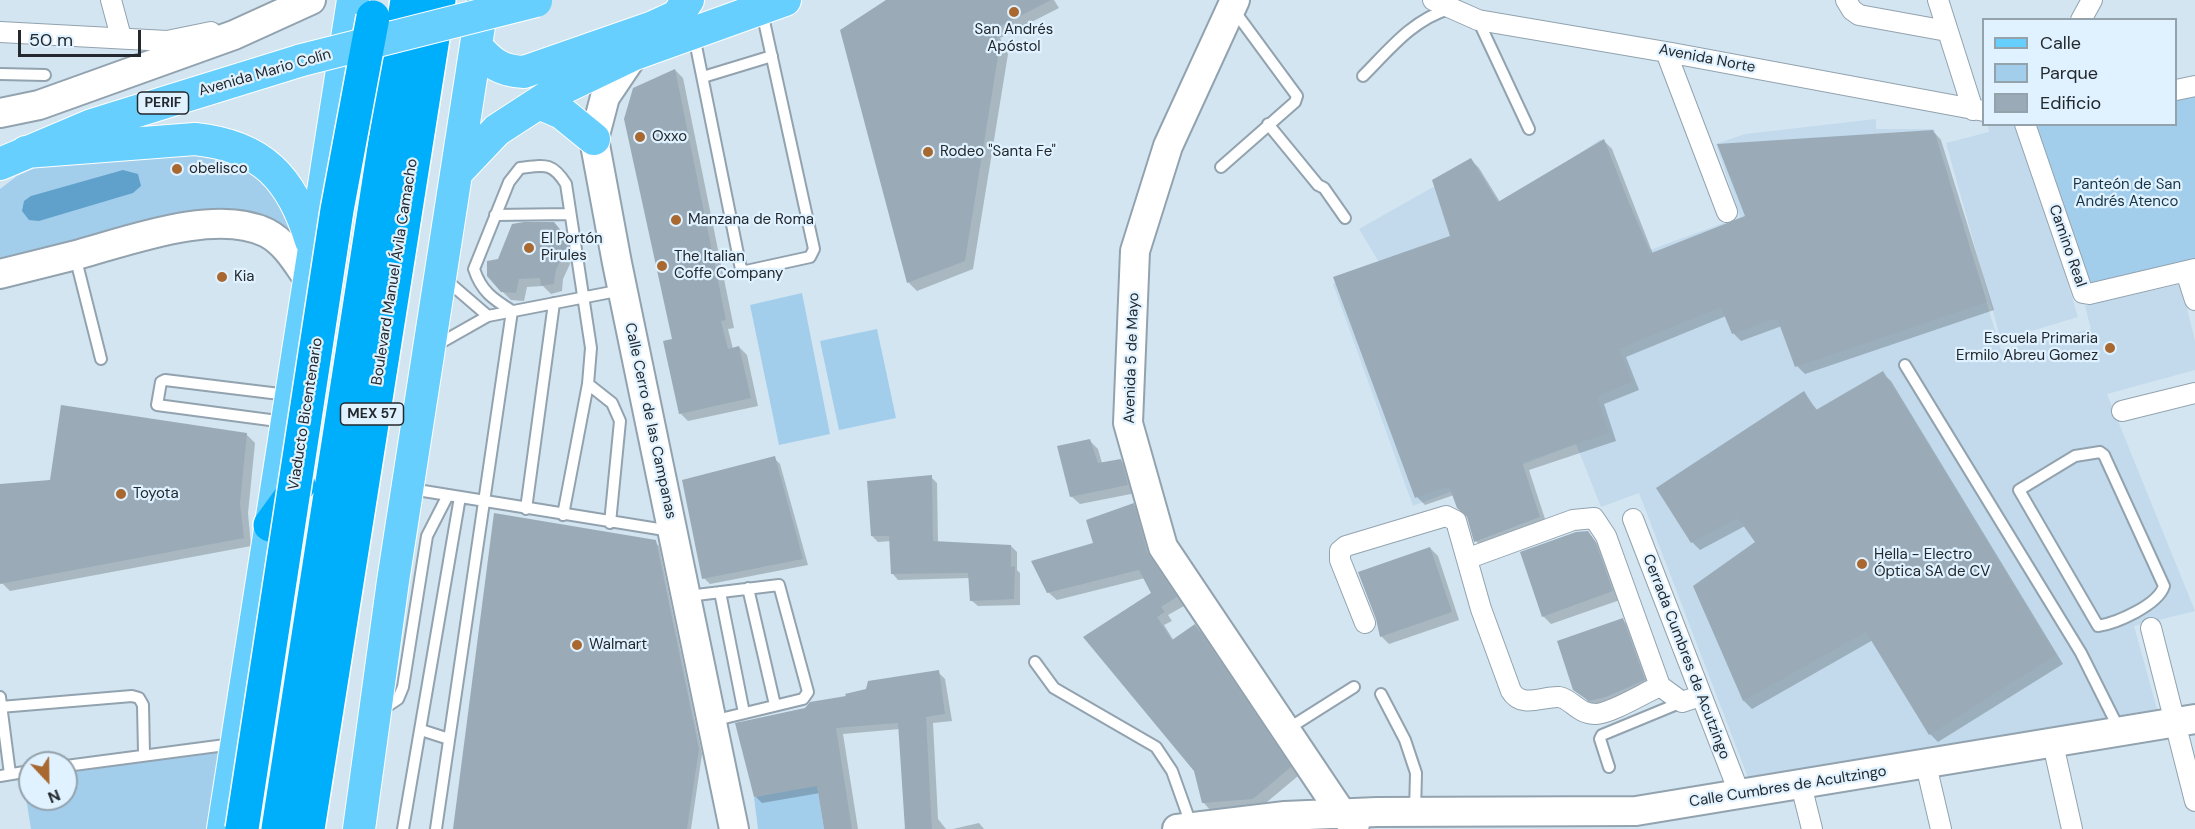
<!DOCTYPE html>
<html>
<head>
<meta charset="utf-8">
<style>
  body { margin:0 }
  #map { position:relative; width:2195px; height:829px; overflow:hidden; background:#d3e5f1; font-family:"DM Sans",sans-serif }
  canvas { display:block }
  .legend { position:absolute; left:1982px; top:18px; width:195px; height:108px; box-sizing:border-box; background:#e0f2ff; border:2px solid #94a2ab; margin:0; padding:8px 10px; list-style:none; font-size:18px; color:#23292e }
  .legend li { display:flex; align-items:center; gap:12px; height:30px }
  .legend b { width:30px; border:2px solid #94a2ab }
  .north { position:absolute; left:18px; top:751px; width:60px; height:60px; box-sizing:border-box; background:#e0f2ff; border:2px solid #94a2ab; border-radius:50%; rotate:158deg; font-size:16px; font-weight:700; line-height:24px; text-align:center; color:#23292e }
  .north::after { content:''; display:block; margin:auto; width:21px; height:27px; background:#a86830; clip-path:polygon(50% 0,100% 100%,50% 72%,0 100%) }
  .scale { position:absolute; left:18px; top:30px; width:123px; height:27px; box-sizing:border-box; border:3px solid #23292e; border-top:0; padding-left:8px; font-size:18px; line-height:21px; white-space:nowrap; color:#23292e; -webkit-text-stroke:4px #e0f2ff; paint-order:stroke }
</style>
</head>
<body>
<div id="map">
<canvas width="2195" height="829"></canvas>
<ul class="legend">
<li><b style="height:8px;background:#66cffd"></b>Calle</li>
<li><b style="height:16px;background:#a2ceec"></b>Parque</li>
<li><b style="height:16px;background:#9aabb7"></b>Edificio</li>
</ul>
<div class="north">N</div>
<div class="scale">50 m</div>
</div>
<script>
const c = document.querySelector('canvas').getContext('2d');
c.lineJoin = 'round';
function paint(path, color) { c.fillStyle = color; c.fill(path, 'evenodd'); }
function trace(path, color, width, dash) { c.strokeStyle = color; c.lineWidth = width; c.lineCap = dash ? 'butt' : 'round'; c.setLineDash(dash || []); c.stroke(path); }
function drawText(font, color, halo, rows, align = 'center') {
  c.font = font + ' "DM Sans",sans-serif'; c.lineWidth = 4.5; c.setLineDash([]); c.textBaseline = 'middle'; c.strokeStyle = halo; c.fillStyle = color; for (const [text, x, y, turn = 0] of rows) {
    c.save(); c.translate(x, y); c.rotate((+turn || 0) * Math.PI / 180); c.textAlign = isNaN(turn) ? turn : align; if (halo) c.strokeText(text, 0, 0); c.fillText(text, 0, 0); c.restore();
  }
}
paint(new Path2D(`
  M1876 119V129H1934L2001 350 2091 329 2085 306 2181 284 2195 341V370L2107 394 2195 611 2134 626 2157 709 1749 780 1639 493 1601 507 1576 444 1413 506 1333 284 1382 267 1359 229 1472 165 1497 208 1601 139 1650 250 1740 217 1716 144 1745 134Z
  M1988 125H2020L2078 317 2001 340 1946 143 1989 132Z`), '#c2daec');
paint(new Path2D(`
  M2195 96V264L2087 289 2034 127 2047 124H2176V100Z
  M196 146 246 160 306 235 291 233 274 223 0 264V189L17 176 57 158Z
  M802 293 830 434 779 445 750 305Z
  M877 329 896 418 839 430 820 341Z
  M230 750 214 829H31L23 779 30 778V799H66V773Z
  M817 785 824 829H758L754 797Z`), '#a2ceec');
paint(new Path2D(`
  M123 170 138 174 141 186 133 193 39 221 29 220 22 211 24 201 31 196Z`), '#60a1cb');
paint(new Path2D(`
  M889 0H1054L1059 8 1000 38 1008 54 973 269 917 291 909 283 842 30Z
  M675 70 683 78 734 328 728 329 733 349 739 347 747 355 758 406 688 421 680 413 673 340Z
  M1933 131 1941 140 1994 310 1805 374 1797 366 1782 326 1741 341 1733 333 1726 316 1626 357 1639 390 1604 404 1616 441 1529 470 1547 525 1484 549 1476 541 1469 518 1454 495 1425 505 1417 497 1452 237 1471 160 1479 168 1500 202 1604 141 1612 149 1653 254 1747 217Z
  M562 232 574 247 575 253 563 279 562 291 551 294 543 286 527 287 524 301 511 300 502 291 499 260Z
  M1882 373 1891 381 2063 664 1938 742 1930 734 1873 640 1752 709 1744 701 1695 586 1757 543 1745 526 1700 550 1692 542 1803 393 1818 411Z
  M247 435 255 443 248 513 251 546 10 591 2 583 0 485 51 482Z
  M1089 440 1098 449 1102 463 1120 460 1129 468 1136 493 1080 504 1071 496Z
  M774 458 780 464 808 565 710 584 704 578Z
  M931 477 937 483 938 542 1011 546 1017 552V570L1020 573V605L978 606 971 600 970 578 898 580 892 573 891 541 878 542 872 536Z
  M1133 505 1141 513 1155 562 1184 606 1168 615 1172 621 1164 625 1174 641 1195 626 1203 634 1298 776 1261 807 1211 811 1203 802 1196 770 1086 638 1153 593 1145 578 1057 600 1048 592Z
  M1588 532 1603 551 1620 600 1551 624 1543 616Z
  M655 542 659 546 702 754 691 829H455Z
  M1430 548 1438 556 1459 620 1389 644 1381 636 1378 618Z
  M1622 619 1630 628 1652 688 1595 707 1574 689Z
  M938 672 945 679 952 721 933 723 938 819 946 829H903L907 828 900 729 843 734 858 829H826L820 793 762 803 755 796 805 710Z
  M979 823 984 829H953Z`), '#0003');
paint(new Path2D(`
  M886 0H1051L993 30 1000 44 965 261 907 283 840 30Z
  M675 69 726 320 721 321 728 349 739 346 751 398 679 414 663 341 672 339 624 119 633 88Z
  M1933 130 1987 302 1795 367 1777 318 1732 334 1721 307 1619 349 1632 382 1597 396 1609 433 1522 462 1540 517 1474 542 1467 517 1457 508 1449 486 1415 498 1333 277 1450 236 1432 180 1471 158 1498 202 1604 139 1649 254 1745 216 1717 144Z
  M524 222H554L567 238 568 244 556 270 554 284 541 286 540 278 519 279 516 293 501 292 487 276V261L498 259 512 224Z
  M1883 371 2056 655 1929 735 1866 632 1743 701 1693 586 1755 542 1738 518 1691 543 1656 488 1804 391 1816 410Z
  M61 405 247 433 240 504 244 538 0 584V484L50 480Z
  M1090 439 1098 463 1121 459 1128 485 1070 497 1057 446Z
  M775 456 803 559 702 579 682 480Z
  M932 475 933 541 1011 545V567L1015 566 1014 599 970 601 968 573 891 574 889 536H871L867 481Z
  M1134 503 1147 552 1177 597 1161 607 1165 612 1157 617 1172 640 1195 624 1291 767 1253 799 1202 803 1194 771 1083 637 1151 593 1139 570 1047 593 1031 561 1093 543 1086 520Z
  M494 513 656 540 699 749 687 829H453Z
  M1588 531 1595 541 1613 591 1542 617 1520 552 1576 532Z
  M1430 547 1452 612 1380 637 1376 619 1358 572Z
  M1623 618 1645 680 1606 697 1589 701 1573 690 1557 641Z
  M939 670 945 714 926 717 932 829H905L898 723 836 728 852 829H824L817 786 754 797 735 723 805 708 810 702 846 696 845 694 866 689 868 681Z`), '#9aabb7');
const lane = new Path2D(`
  M1478 20 1529 129
  M694 36 741 269 746 271 810 257 814 249 762 12
  M0 74 45 75
  M1363 76C1389 50 1412 20 1449 9
  M703 77 772 56
  M1268 124 1318 185 1324 188 1345 218
  M1221 167 1295 102 1297 96 1233 9
  M495 215 570 214
  M75 256 101 359
  M445 279 488 316
  M435 346 488 316 622 290
  M1905 365 2081 653 2119 729
  M588 384 612 403 620 421 610 523
  M285 422 157 405 161 382 165 380 288 395
  M2100 452 2104 455 2164 586C2158 605 2117 623 2098 626L2019 490 2075 456Z
  M411 489 671 531
  M526 509 554 303
  M748 588 775 705
  M720 592 744 713
  M688 596 779 585 808 692 803 699 712 721
  M1035 662 1054 688 1156 747 1172 771 1192 827
  M1381 694 1405 740 1416 773 1415 812
  M0 697 10 774
  M0 707 132 696 139 698 143 705 144 753
  M380 711 398 699 403 687 427 536 448 495
  M421 730 449 739
  M1286 730 1354 687
  M66 766 233 744
  M1609 767 1600 739 1602 735 1682 702
  M0 776 30 771
  M403 829 460 497
  M436 829 512 311C493 299 481 291 474 269L509 182 520 168C545 165 552 162 566 184L591 348 588 384 563 515`);
const street = new Path2D(`
  M111 0 121 37
  M1433 0 1478 20 1672 53 1984 111
  M1846 0 1852 10 1859 15 1947 31
  M1938 0 1973 110
  M2081 20 2092 0
  M0 32 167 41 211 32
  M1666 52 1727 212
  M2176 90 2195 86
  M2025 124 2083 293 2089 294 2195 269
  M2186 272 2195 300
  M2122 411 2195 393
  M1633 519 1740 795
  M1469 558 1573 520 1594 518 1606 536 1660 686
  M1365 623 1340 560V551L1346 546 1446 516 1456 521 1481 609 1511 691C1522 709 1543 696 1559 697 1572 699 1577 714 1596 714 1612 713 1644 693 1660 686L1682 702 1700 696
  M2151 628 2195 801
  M2053 744 2072 829
  M1926 765 1941 829
  M1801 785 1812 829`);
const secondary = new Path2D(`
  M1235 0 1168 146 1135 251 1128 423 1163 547 1342 814 1355 824
  M638 48 605 97 594 139 617 263 734 829
  M0 113 39 105 234 35 311 0
  M0 274C27 267 53 261 80 254 131 240 217 208 267 233 286 243 297 263 309 280
  M1177 829 1285 816 1377 812 1636 811 2195 719`);
const primary = new Path2D(`
  M476 46C491 63 500 71 524 72L653 27 677 16 688 0
  M539 103 562 113 594 139
  M26 152 195 139C262 146 292 178 311 241
  M0 164 92 125 302 60
  M458 171 497 130 557 91 632 55 785 0
  M223 829 353 0
  M359 829 393 581 483 0`);
const highway = new Path2D(`
  M270 525 299 485
  M278 829 407 0
  M308 829 439 0`);
trace(lane, '#92a3af', 14);
trace(street, '#92a3af', 22);
trace(secondary, '#92a3af', 32);
trace(primary, '#fff', 34);
trace(highway, '#fff', 36);
trace(lane, '#fff', 10);
trace(street, '#fff', 20);
trace(secondary, '#fff', 28);
trace(primary, '#66cffd', 32);
trace(highway, '#00affc', 33);
const primaryBridge = new Path2D(`
  M302 60 536 1`);
const highwayBridge = new Path2D(`
  M242 829 337 210 373 17`);
trace(primaryBridge, '#fff', 34, []);
trace(highwayBridge, '#fff', 36, []);
trace(primaryBridge, '#66cffd', 32);
trace(highwayBridge, '#00affc', 33);
for (const [x, y, r, color] of [
  [1014,12,6,"#a86830"],
  [640,137,6,"#a86830"],
  [928,152,6,"#a86830"],
  [177,169,6,"#a86830"],
  [676,220,6,"#a86830"],
  [529,248,6,"#a86830"],
  [662,266,6,"#a86830"],
  [222,277,6,"#a86830"],
  [2110,348,6,"#a86830"],
  [121,494,6,"#a86830"],
  [1862,564,6,"#a86830"],
  [577,645,6,"#a86830"]
]) { const dot = new Path2D(); dot.arc(x, y, r, 0, 2 * Math.PI); c.fillStyle = color; c.fill(dot); trace(dot, '#e0f2ff', 2); }
for (const [x, y, w] of [
  [163,103,51],
  [372,414,63]
]) { const box = new Path2D(); box.roundRect(x - w / 2, y - 11, w, 22, 4.5); c.fillStyle = '#e0f2ff'; c.fill(box); trace(box, '#23292e', 1.5); }
drawText('bold 14px', '#23292e', null, [
  ["PERIF",163,103],
  ["MEX 57",372,414]
]);
drawText('15px', '#23292e', '#e0f2ff', [
  ["San Andrés",1014,30,"center"],
  ["Apóstol",1014,47,"center"],
  ["Oxxo",652,137],
  ["Rodeo \"Santa Fe\"",940,152],
  ["obelisco",189,169],
  ["Manzana de Roma",688,220],
  ["El Portón",541,239],
  ["Pirules",541,256],
  ["The Italian",674,257],
  ["Coffe Company",674,274],
  ["Kia",234,277],
  ["Escuela Primaria",2098,339,"right"],
  ["Ermilo Abreu Gomez",2098,356,"right"],
  ["Toyota",133,494],
  ["Hella - Electro",1874,555],
  ["Óptica SA de CV",1874,572],
  ["Walmart",589,645]
], 'left');
drawText('15px', '#23292e', '#e0f2ff', [
  ["Avenida Norte",1707,59,11],
  ["Avenida Mario Colín",265,73,-16],
  ["Camino Real",2067,246,71],
  ["Boulevard Manuel Ávila Camacho",395,272,-81],
  ["Avenida 5 de Mayo",1132,358,-88],
  ["Viaducto Bicentenario",306,414,-81],
  ["Calle Cerro de las Campanas",650,421,78],
  ["Cerrada Cumbres de Acutzingo",1686,657,69],
  ["Calle Cumbres de Acultzingo",1788,787,-9]
]);
drawText('15px', '#163446', '#e0f2ff', [
  ["Panteón de San",2127,185],
  ["Andrés Atenco",2127,202]
]);
</script>
</body>
</html>
